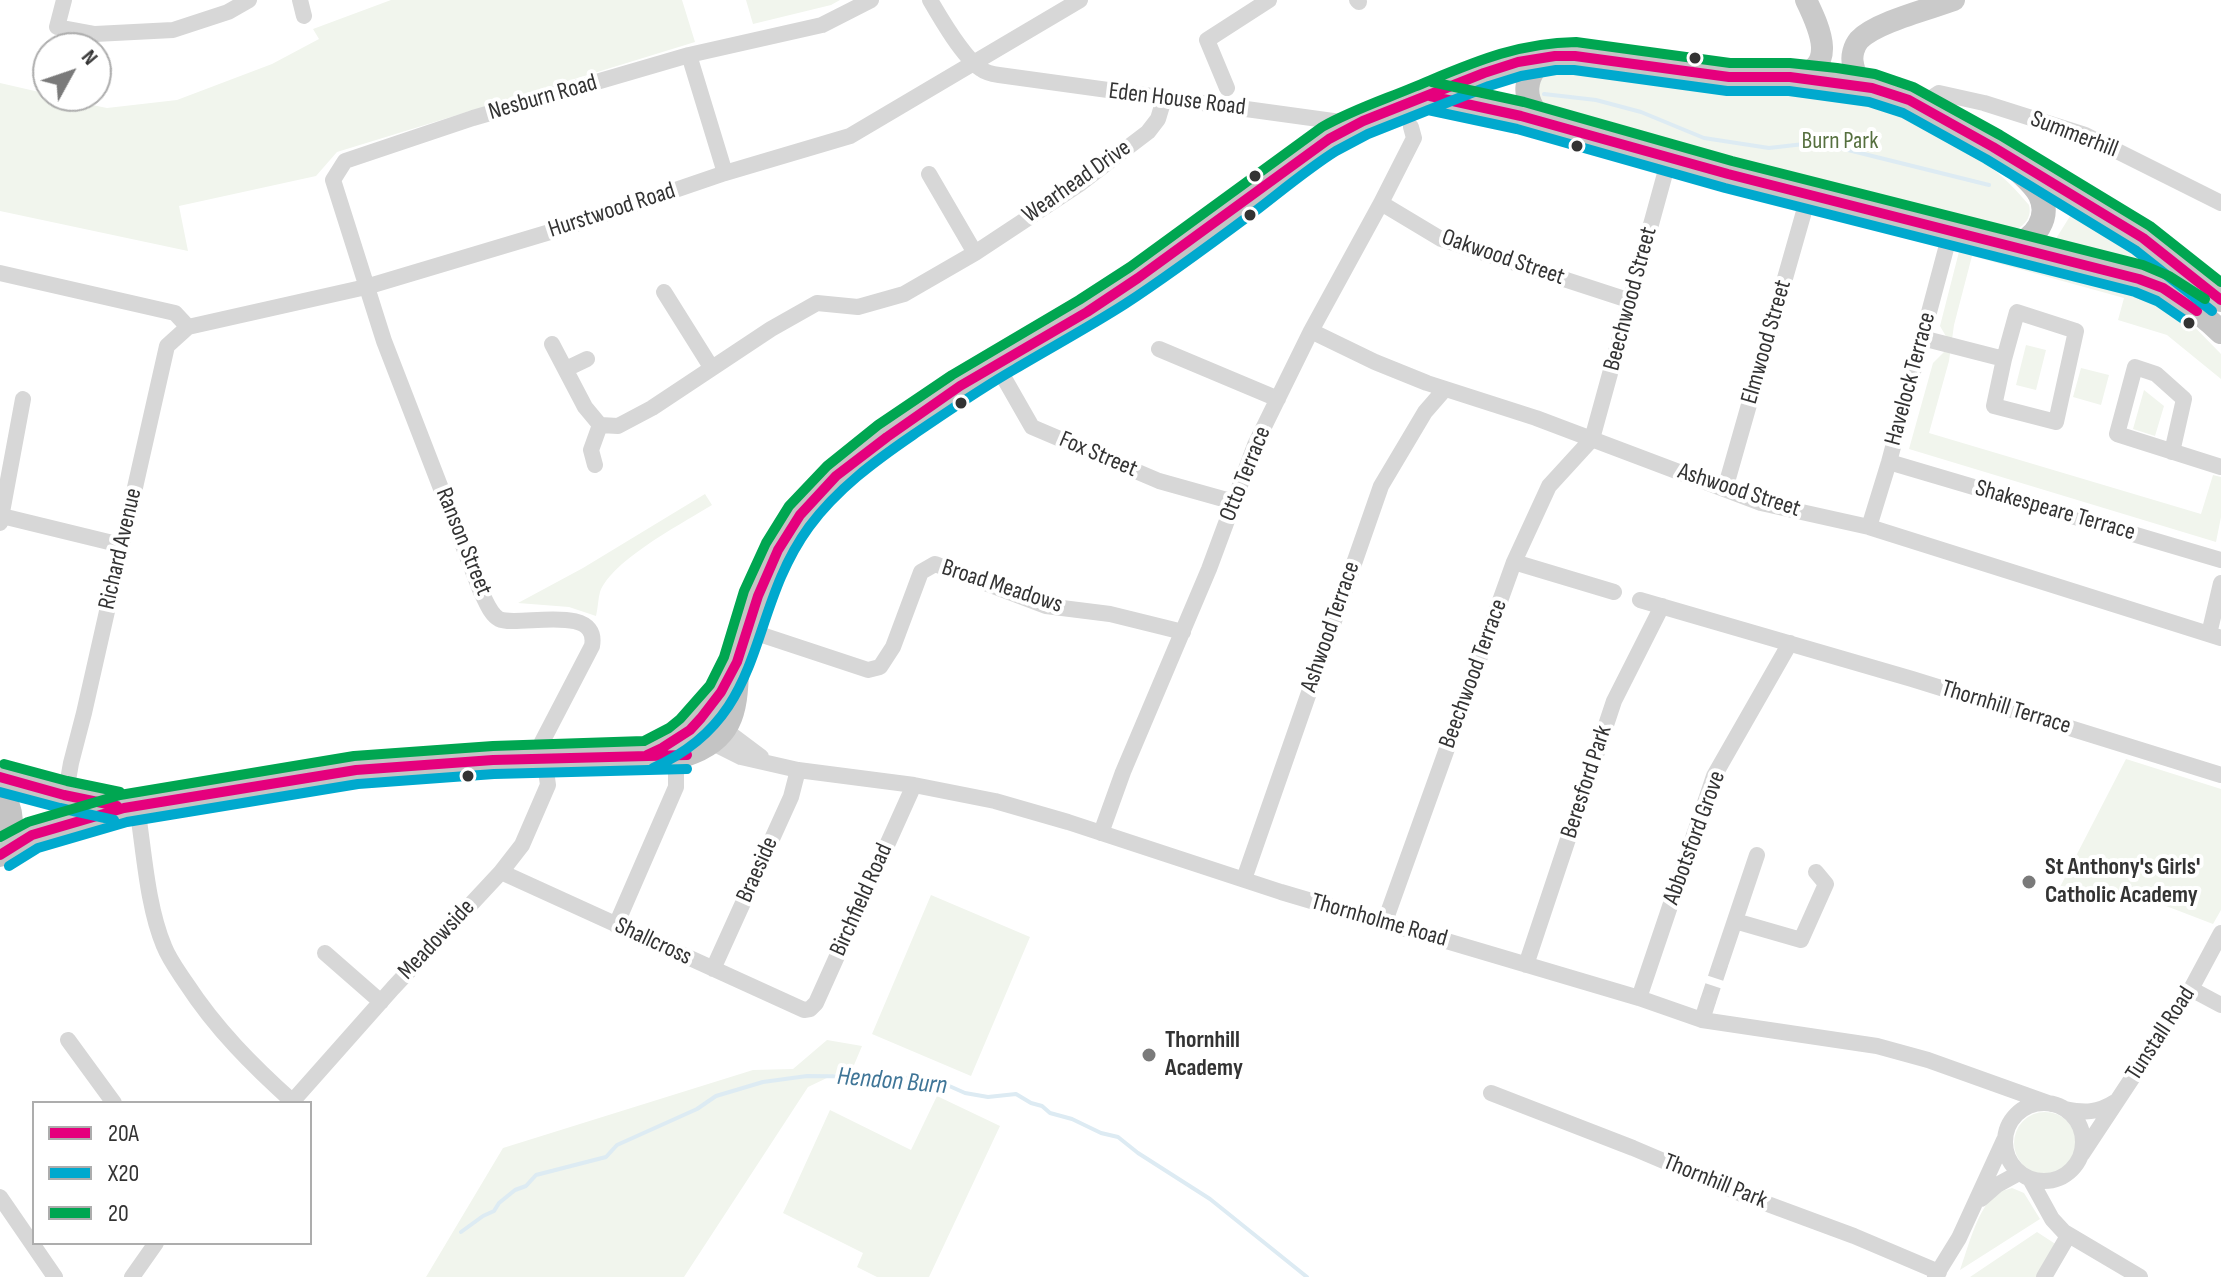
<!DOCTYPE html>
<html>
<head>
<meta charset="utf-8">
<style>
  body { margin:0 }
  #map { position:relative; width:2221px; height:1277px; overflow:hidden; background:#fff; font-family:"Sofia Sans Condensed",sans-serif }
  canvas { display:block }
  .legend { position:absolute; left:32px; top:1101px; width:280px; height:144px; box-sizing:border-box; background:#fff; border:2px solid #adadad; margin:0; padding:10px 14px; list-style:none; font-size:24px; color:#333 }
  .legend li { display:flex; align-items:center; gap:16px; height:40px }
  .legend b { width:40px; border:2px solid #adadad }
  .north { position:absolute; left:32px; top:32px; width:80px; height:80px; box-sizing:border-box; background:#fff; border:2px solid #adadad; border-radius:50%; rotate:50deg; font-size:22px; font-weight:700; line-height:32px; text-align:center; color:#333 }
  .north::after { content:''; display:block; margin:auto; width:28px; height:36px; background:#7a7a7a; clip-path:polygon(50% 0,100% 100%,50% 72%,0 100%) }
</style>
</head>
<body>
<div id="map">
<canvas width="2221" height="1277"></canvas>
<ul class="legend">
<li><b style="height:10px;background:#e5007d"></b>20A</li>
<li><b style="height:10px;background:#00a9ce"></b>X20</li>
<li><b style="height:10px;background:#00a651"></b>20</li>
</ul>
<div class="north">N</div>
</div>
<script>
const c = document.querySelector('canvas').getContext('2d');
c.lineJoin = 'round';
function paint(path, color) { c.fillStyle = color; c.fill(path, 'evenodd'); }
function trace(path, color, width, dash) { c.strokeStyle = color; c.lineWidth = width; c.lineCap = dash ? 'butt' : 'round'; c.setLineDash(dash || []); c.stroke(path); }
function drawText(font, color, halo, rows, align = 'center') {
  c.font = font + ' "Sofia Sans Condensed",sans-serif'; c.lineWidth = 8; c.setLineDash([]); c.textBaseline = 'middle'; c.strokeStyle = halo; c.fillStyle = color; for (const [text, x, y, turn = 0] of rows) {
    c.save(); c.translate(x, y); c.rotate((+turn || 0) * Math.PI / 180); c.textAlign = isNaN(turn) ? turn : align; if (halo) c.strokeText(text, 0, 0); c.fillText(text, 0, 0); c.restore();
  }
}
paint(new Path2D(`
  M391 0H682L695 42 337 152 316 176 179 206 188 251 0 211V83L48 94V96L107 108 177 100 272 64 319 39 313 29Z
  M746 0H840L831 5 753 24Z
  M1552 68C1603 67 1648 81 1697 89 1711 91 1726 94 1739 94 1762 94 1784 89 1807 90 1882 95 1982 145 2029 205 2033 220 2020 230 2007 233L1922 209 1671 147 1549 109 1540 102 1539 78Z
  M2077 205 2185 279 2180 288 2052 245Z
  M1962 240 2137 289 2176 308 2221 354V379L2167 335 2118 320 2124 298 1972 256 1954 325 1949 361 1929 433 2201 514 2213 475 2221 477V517L2216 542 1909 449 1933 363 1951 345 1940 326Z
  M2026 345 2046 350 2036 390 2016 385Z
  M2081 368 2109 375 2101 405 2073 397Z
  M2144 390 2164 406 2155 436 2133 429Z
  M705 494 712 505C683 523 612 560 600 592 598 599 598 608 596 616L569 607 518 603 583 568Z
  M2126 759 2221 789V910L2213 924 2127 891 2101 897 2060 887Z
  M931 895 1030 937 971 1076 872 1034Z
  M827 1040 862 1046 854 1065 808 1087 684 1277H426L503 1148 753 1070 793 1069Z
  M937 1096 1000 1126 929 1277H877L857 1267 863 1253 783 1213 830 1110 911 1150Z
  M2014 1143a31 31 0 1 1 62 0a31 31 0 1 1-62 0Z
  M2012 1188 2024 1193 2040 1219 1960 1270C1968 1248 1977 1210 1995 1195 1999 1191 2006 1190 2012 1188Z
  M2037 1232 2057 1245 2038 1277H1970Z`), '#f1f5ed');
trace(new Path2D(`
  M1544 94 1596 100 1641 112 1704 138 1769 148 1804 144 1836 147 1989 185
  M461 1232 483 1216 494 1211 499 1203 515 1190 526 1186 536 1175 606 1157 617 1145 697 1109 716 1096 763 1082 807 1076 896 1077 906 1078 914 1086 947 1085 965 1093 988 1097 1016 1094 1031 1103 1042 1106 1050 1113 1072 1119 1101 1133 1118 1137 1138 1153 1210 1199 1307 1277`), '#ddebf3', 4);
trace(new Path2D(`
  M1708 1001 1721 962`), '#d6d6d6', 16, [16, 8]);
trace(new Path2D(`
  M64 0 57 27 95 34 173 30 228 12 249 0
  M300 0 304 16
  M930 0C941 19 963 57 981 69 986 73 992 74 999 75L1355 124
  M1357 0 1359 2
  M689 55 725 173
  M1227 88 1207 40 1269 0
  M1927 109 1933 97 1939 93 1984 103 2085 135 2221 203
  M929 174 975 253
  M1381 203 1441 239 1631 301
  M0 273 175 313 188 327
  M664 292 711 367
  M1311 331 1375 362 1427 383 1536 418 1761 503 1869 527 2221 638
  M1922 338 2004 359 1994 406 2056 422 2076 331 2017 312 2004 359
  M552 344 585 407 600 425 618 426 652 408 771 329 817 303 858 307 904 294 975 253 1081 183 1148 132 1158 119 1164 99
  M1159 349 1278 399
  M996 364 1032 427 1159 481 1234 502
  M566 369 587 359
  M2172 452 2184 399 2156 374 2135 367 2117 434 2221 467
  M1889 462 2221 560
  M595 465 591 450 600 425
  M1725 489 1809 194
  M2 516 121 545
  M0 523 23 399
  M1869 527 1889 462 1951 230
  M1514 562 1614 592
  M1640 600 1912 679 2221 775
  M747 630 868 670 880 667 893 647 921 572 935 564 1046 606 1110 614 1183 632
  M2209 634 2221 583
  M717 727 725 730 761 757
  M711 742 741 757 798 770 914 785 995 801 1068 822 1281 892 1639 998 1702 1020 1877 1046 1928 1060 2051 1104
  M137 807C144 850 147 906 164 946 169 959 178 971 186 983 216 1029 252 1065 293 1102
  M60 826 71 763 84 713 167 346 188 327 366 287 570 226 725 173 850 136 1080 0
  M1101 833 1123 772 1209 569 1255 445 1311 331 1381 203 1414 138 1411 127
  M501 872 804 1010 810 1009 816 1003 914 785
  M1244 879 1381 486 1425 412 1445 389
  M1735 921 1801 940 1826 884 1816 872
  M1384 924 1514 562 1549 486 1592 439 1669 159
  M616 925 676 787V756
  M325 953 381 1002
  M1721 962 1757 855
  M1526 965 1614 701 1662 606
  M713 969 791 797 798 770
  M2191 989 2221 1005
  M1639 998 1714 776 1790 643
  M1702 1020 1708 1001
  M68 1040 114 1103
  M1491 1093 1633 1148 1746 1196 1854 1236 1939 1272
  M2005 1142a39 39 0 1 1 78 0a39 39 0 1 1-78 0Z
  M291 1103 393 988 501 872 522 845 548 785 542 742 592 646C600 602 517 628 499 619 490 614 486 601 481 592L384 341 333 180 345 161 473 118 689 55 822 25 871 0
  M2065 1109C2084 1113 2098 1113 2115 1102
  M2082 1154 2191 989 2221 933
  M2030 1179 2052 1219 2064 1232 2140 1277
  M0 1197 55 1277
  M1981 1199 1997 1185 2019 1173
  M132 1277 156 1243
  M1935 1277 1959 1238 2004 1140
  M2044 1277 2068 1236`), '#d7d7d7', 16);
trace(new Path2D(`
  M1790 77C1840 71 1820 29 1806 0
  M1872 88C1862 83 1854 76 1853 64 1851 56 1854 46 1859 40 1876 22 1930 9 1954 0`), '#cacaca', 22);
trace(new Path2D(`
  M1430 96C1512 109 1590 137 1670 159 1825 201 1983 237 2139 279 2171 291 2196 308 2221 332
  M1548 122C1519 106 1521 69 1551 56
  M2013 246C2035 240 2051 218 2040 195 2035 185 2026 178 2018 170
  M647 755C690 739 719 704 737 662 747 638 751 611 761 587 774 553 793 521 818 494 841 469 869 449 897 429 930 406 964 383 999 362 1032 342 1066 325 1099 304 1152 271 1202 233 1252 196 1281 174 1309 149 1341 132 1369 116 1401 109 1431 95 1481 73 1519 55 1575 56L1729 77H1790L1835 82 1872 88 1909 100 1993 147 2143 238 2221 300
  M0 777 64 795 118 807
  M0 793C15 811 12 828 6 850
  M0 855 6 850 32 835 60 826 124 808 356 770 493 760 685 755C731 740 736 713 737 669`), '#c4c4c4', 24);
trace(new Path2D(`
  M1430 96 1521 116 1728 174 2139 279 2163 288 2197 311
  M647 755 662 748 690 730 701 718 721 692 737 662 758 596 778 550 800 515 836 476 887 437 960 386 1087 312 1138 278 1329 139 1363 121 1484 73 1518 62 1555 56H1575L1729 77H1790L1872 88 1909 100 1993 147 2143 238 2221 300
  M0 777 64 795 117 806
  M0 855 32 835 124 808 356 770 493 760 687 755`), '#e5007d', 10);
trace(new Path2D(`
  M1428 110 1517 129 1725 188 2135 292 2157 301 2189 323
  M653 768C770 716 745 615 809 527 837 489 875 461 913 435 947 412 980 389 1015 369 1052 347 1089 327 1125 304 1171 274 1215 241 1258 209 1284 189 1309 168 1336 151L1368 134 1489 86 1521 76 1556 70H1574L1727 91H1789L1869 102 1903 113 1986 159 2135 250 2212 311
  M0 792 60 808 114 820
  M9 866 38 848 127 822 358 784 494 774 687 769`), '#00a9ce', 10);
trace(new Path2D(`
  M1432 82 1524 102 1732 161 2143 265 2169 276 2205 299
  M4 764 67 781 120 792
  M0 837 28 822 120 795 354 756 493 746 644 741 669 728 680 719 710 685 724 657 744 591 766 543 789 506 827 466 878 425 952 375 1079 300 1130 267 1322 127C1352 110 1383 100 1414 87 1470 64 1514 43 1576 42L1730 63H1790L1837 68 1875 74 1913 87 2000 135 2150 226 2221 282`), '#00a651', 10);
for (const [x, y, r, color] of [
  [1695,58,7,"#333"],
  [1577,146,7,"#333"],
  [1255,176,7,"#333"],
  [1250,215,7,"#333"],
  [2189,323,7,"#333"],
  [961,403,7,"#333"],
  [468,776,7,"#333"],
  [2029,882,8,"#7a7a7a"],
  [1149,1055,8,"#7a7a7a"]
]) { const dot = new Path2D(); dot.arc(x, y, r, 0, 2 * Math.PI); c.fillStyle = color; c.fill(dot); trace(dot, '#fff', 3); }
drawText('24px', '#333', '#fff', [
  ["Nesburn Road",543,98,-16],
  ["Eden House Road",1177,100,7],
  ["Summerhill",2074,135,21],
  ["Wearhead Drive",1077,182,-35],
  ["Hurstwood Road",612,211,-18],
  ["Oakwood Street",1503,258,19],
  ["Beechwood Street",1631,299,-75],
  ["Elmwood Street",1767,342,-74],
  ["Havelock Terrace",1911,379,-75],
  ["Fox Street",1098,455,23],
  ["Otto Terrace",1246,474,-68],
  ["Ashwood Street",1739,491,18],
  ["Shakespeare Terrace",2055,511,16],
  ["Ranson Street",463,542,68],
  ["Richard Avenue",121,549,-77],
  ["Broad Meadows",1002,587,18],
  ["Ashwood Terrace",1331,627,-71],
  ["Beechwood Terrace",1474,674,-70],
  ["Thornhill Terrace",2006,708,17],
  ["Beresford Park",1587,782,-72],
  ["Abbotsford Grove",1695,838,-70],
  ["Braeside",758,870,-66],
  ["Birchfield Road",862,900,-66],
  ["Thornholme Road",1379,921,16],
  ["Meadowside",437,940,-47],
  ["Shallcross",653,942,25],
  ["Tunstall Road",2161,1034,-57],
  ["Thornhill Park",1715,1182,22]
]);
drawText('24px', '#56703f', '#fff', [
  ["Burn Park",1840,142]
]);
drawText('bold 24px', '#333', '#fff', [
  ["St Anthony's Girls'",2045,868],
  ["Catholic Academy",2045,896],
  ["Thornhill",1165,1041],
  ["Academy",1165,1069]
], 'left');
drawText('italic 26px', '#3f7597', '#fff', [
  ["Hendon Burn",892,1082,5]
]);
</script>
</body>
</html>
